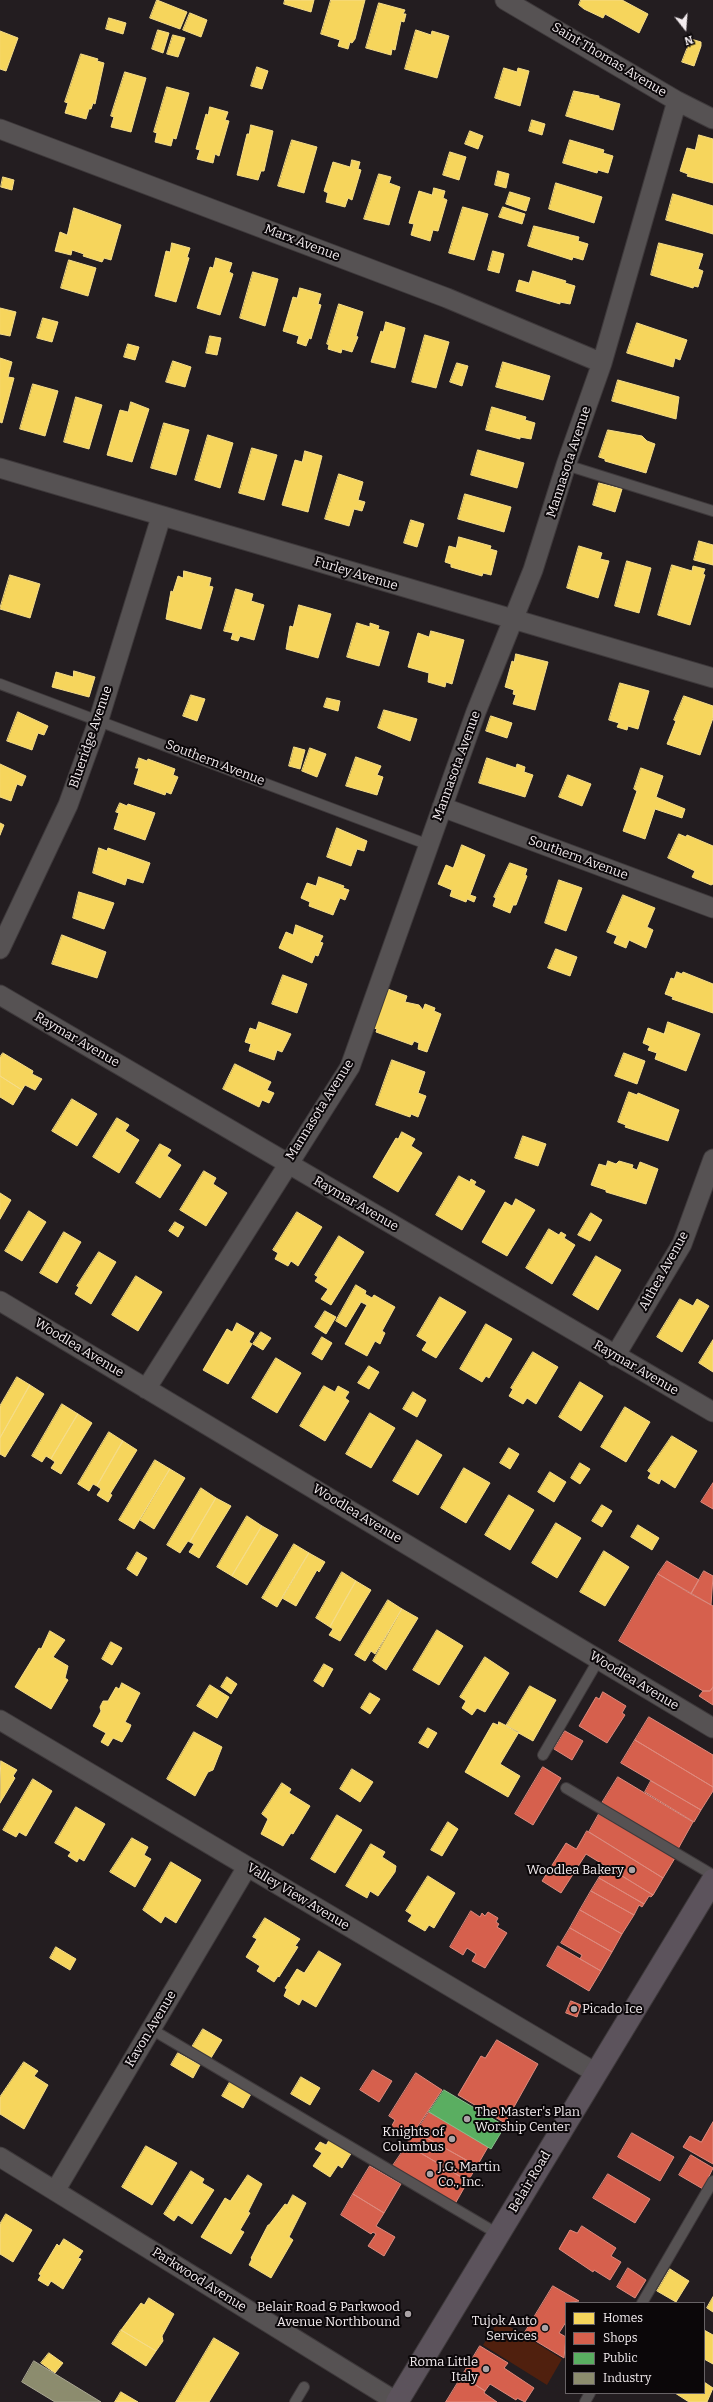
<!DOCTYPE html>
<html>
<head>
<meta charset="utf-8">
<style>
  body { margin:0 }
  #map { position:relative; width:713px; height:2402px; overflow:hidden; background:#231d20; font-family:Bitter,serif }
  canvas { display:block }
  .legend { position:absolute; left:565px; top:2302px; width:140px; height:92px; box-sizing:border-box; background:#0b0709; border:1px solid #676265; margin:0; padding:5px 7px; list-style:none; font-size:12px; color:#f2ebee }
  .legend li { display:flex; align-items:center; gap:8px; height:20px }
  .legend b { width:20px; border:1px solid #676265 }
  .north { position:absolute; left:665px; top:8px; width:40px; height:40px; -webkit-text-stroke:3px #0b0709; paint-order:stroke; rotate:163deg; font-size:11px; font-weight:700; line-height:16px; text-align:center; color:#f2ebee }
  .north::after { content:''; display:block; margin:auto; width:14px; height:18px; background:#f2ebee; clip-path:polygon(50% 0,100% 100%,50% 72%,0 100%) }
</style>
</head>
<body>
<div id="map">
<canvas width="713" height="2402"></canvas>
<ul class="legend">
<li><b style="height:11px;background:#f6d55c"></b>Homes</li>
<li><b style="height:11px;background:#d6604d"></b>Shops</li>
<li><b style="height:11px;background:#5aae61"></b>Public</li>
<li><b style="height:11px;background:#8c8c6e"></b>Industry</li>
</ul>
<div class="north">N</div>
</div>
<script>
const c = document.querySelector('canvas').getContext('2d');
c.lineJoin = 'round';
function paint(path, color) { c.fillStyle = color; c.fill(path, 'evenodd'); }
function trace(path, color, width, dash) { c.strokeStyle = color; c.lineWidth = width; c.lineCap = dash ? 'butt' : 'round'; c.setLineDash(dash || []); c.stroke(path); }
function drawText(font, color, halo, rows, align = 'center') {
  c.font = font + ' Bitter,serif'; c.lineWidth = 4; c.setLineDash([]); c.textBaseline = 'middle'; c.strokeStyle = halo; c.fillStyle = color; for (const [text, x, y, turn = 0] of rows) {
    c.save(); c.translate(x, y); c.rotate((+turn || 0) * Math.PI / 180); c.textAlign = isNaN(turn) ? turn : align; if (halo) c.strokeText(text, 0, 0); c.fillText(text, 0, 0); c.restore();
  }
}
paint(new Path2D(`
  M499 2320 562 2359 547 2385 483 2345Z`), '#50200e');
const homes = new Path2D(`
  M157 0 187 12 180 29 150 18Z
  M285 0H314L311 12 284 4Z
  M331 0H365L355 39 352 43 350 42 348 49 338 46 340 40 321 34Z
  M581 0H622L648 14 639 33 605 14 603 18 584 9 579 5Z
  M379 3 405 10 403 14H406L404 22 401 21 395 50 392 49 391 55 366 48Z
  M190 13 207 20 201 37 183 30Z
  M109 18 126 23 123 34 106 29Z
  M158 30 169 33 163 53 152 49Z
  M416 30 431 35 432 31 449 36 437 78 405 69Z
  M0 31 18 38 6 71 0 69Z
  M173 35 185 38 178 57 167 54Z
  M691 39 701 42V46L694 66 682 62Z
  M81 54 98 59 97 61 104 63 95 104 93 103 91 109H89L86 119 65 113 68 103 65 102Z
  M257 67 268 71 262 89 251 86Z
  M504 68 517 72 518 68 529 71 520 106 495 98Z
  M125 72 146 78 131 132 111 127 114 117 111 116Z
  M167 87 189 93 176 139 173 138 171 146 155 142 157 133 154 132Z
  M574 91 599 96V98L620 104 613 130 566 116Z
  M210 107 228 112 225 120 229 121 219 156 215 154 213 163 197 159 200 150 196 149 206 114 208 115Z
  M532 120 545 124 542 135 529 131Z
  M251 125 273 131 264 171H261L258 180 237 175 247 134H249Z
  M470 131 483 136 478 149 465 144Z
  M699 135 713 139V183L687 176 688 174 680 171 687 148 695 150Z
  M292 140 317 147 304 193 278 186Z
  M570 140 604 150 603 153 613 156 608 173 598 170 597 173 563 163Z
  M450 152 466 157 459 180 443 175Z
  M352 160 360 162 358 169 361 170 352 200 348 198 345 207 326 202 328 193 324 191 333 162 350 167Z
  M498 171 509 174 506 188 495 185Z
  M379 174 391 177 389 183 400 187 389 225 364 219Z
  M3 177 14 180 12 190 1 187Z
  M556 183 602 197 594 223 549 209Z
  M434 188 445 191 443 198 447 200 438 231 433 230 430 241 411 235 414 224 409 223 419 191 432 195Z
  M510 192 530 198 526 211 506 204Z
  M673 194 713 206V234L666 220Z
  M463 207 488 214 474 260 449 253Z
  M503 207 525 214 522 224 499 217Z
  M74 208 121 225 111 260 104 258 102 262 83 256 84 254 72 250 71 255 55 251 60 232 67 235Z
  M534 226 579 237 578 241 588 244 583 260 573 257 572 260 528 246Z
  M172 243 190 248 187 257 189 258 176 302 155 296 166 251 170 252Z
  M659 243 703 254 698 269 703 271 698 287 694 286 693 288 651 275Z
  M493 251 504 254 499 273 488 270Z
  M216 258 232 263 229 272 233 274 220 315 197 308 210 267 213 268Z
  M69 260 96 268 88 296 61 288Z
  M533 271 566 281 565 283 575 286 570 304 560 302V304L516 291 519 280 529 283Z
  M253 272 278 279 265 326 240 318Z
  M300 288 321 294 318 304 321 305 311 339 309 338 306 346 297 343 299 336 283 331 293 297 297 298Z
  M339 304 363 312 356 336 358 337 352 352 342 349 341 353 328 349 329 345 327 344Z
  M0 308 16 312 10 336 0 334Z
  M43 318 58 322 52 342 37 338Z
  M386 322 405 328 395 368 371 362 381 331 383 332Z
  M637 323 687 340 680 360 675 358 673 367 627 353Z
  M425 335 449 342 436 388 412 382Z
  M210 336 221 338 217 355 206 353Z
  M128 344 139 347 135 360 124 357Z
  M0 358 12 362 8 377 14 378 2 423 0 422Z
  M173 361 191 367 185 387 166 382Z
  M503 362 550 376 543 400 496 387Z
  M457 363 468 366 462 386 450 382Z
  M618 380 679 397 676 419 612 401Z
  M33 384 58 391 45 436 20 429Z
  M76 397 102 405 89 449 64 442Z
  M131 402 149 409 132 462 107 455 120 410 128 412Z
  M492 407 526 417 525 420 535 423 531 439 520 437V439L486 430Z
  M164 423 189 430 176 475 151 468Z
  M608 430 642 436 647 441 655 444 646 473 605 461V459L599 457Z
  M208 435 233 443 220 488 195 480Z
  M252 448 277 455 264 500 239 493Z
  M478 450 524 463 517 488 471 475Z
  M305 451 322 456 308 512 282 505 295 460 302 462Z
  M339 474 363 482 358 500 365 502 362 511 354 509 349 526 325 519Z
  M599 483 622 489 615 512 593 505Z
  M465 494 511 507 504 532 458 519Z
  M411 520 424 524 417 547 404 543Z
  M459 537 491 546 490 549 497 551 491 575 483 573 482 576 451 567V564L445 562 449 546 456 548Z
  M699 541 713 545V565L694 560Z
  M579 546 602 553 600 559 609 561 598 598 567 588Z
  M627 561 651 568 639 613 615 606Z
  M672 565 692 571 693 566 705 569 703 574 705 575 690 625 658 615Z
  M184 571 211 578 209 586 213 587 201 629 166 619 171 591 173 592 178 576 183 578Z
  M10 575 40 584 30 618 0 609Z
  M236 589 253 594 251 601 264 605 254 640 240 636 238 641 231 639 233 633 224 631Z
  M299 605 331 614 318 658 286 649 290 626 293 627Z
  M357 623 370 627V623L379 626 378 629 389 632 379 666 347 657Z
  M431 631 464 640 452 684 446 682 445 687 428 682 429 673 408 667 418 633 429 637Z
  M516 654 548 662 535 710 513 704 516 695 513 694 514 690 505 687 512 661 514 662Z
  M74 671 95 677 89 697 52 687 56 672 73 677Z
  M620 683 649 691 638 729 628 726 627 730 617 727 619 723 609 720Z
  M191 695 205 699 197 721 183 716Z
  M684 696 713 706V718L700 755 667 744 676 721 674 720Z
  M327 698 340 701 338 711 324 707Z
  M384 710 417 719 410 741 378 728Z
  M18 712 48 726 44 735 38 733 32 750 7 741Z
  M491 716 512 723 507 738 486 731Z
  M294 747 305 750 300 769 289 766Z
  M310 748 326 754 317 777 302 771Z
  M356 757 381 766 377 775 383 777 377 795 346 786Z
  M139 758 147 761 148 759 175 769 173 775 178 777 171 794 166 792 165 795 134 784 139 768H136Z
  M487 758 516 768 517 764 525 767 524 772 533 775 525 797 479 783Z
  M0 764 26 776 22 786 17 784 11 801 0 797Z
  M641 768 663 776 656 797 685 809 682 818 655 809 645 839 623 831 637 791 634 789Z
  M568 775 591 784 582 806 559 797Z
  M120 803 127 806 128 804 155 813 145 840 114 829 119 813 116 812Z
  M0 823 4 825 0 835Z
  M337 828 367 841 364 851 357 849 351 866 327 857Z
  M679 834 686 837 687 835 713 846V884L711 885 692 877 695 871 668 858Z
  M462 845 485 855 470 895 476 897 474 902 467 899 466 902 450 896 452 890 438 884 446 865 453 868Z
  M99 848 107 851 108 848 150 863 143 883 127 878 125 885 93 873Z
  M510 863 527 869 525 875 527 876 516 905H513L510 913 493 906 496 898 494 897Z
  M319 877 344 886 343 888 349 890 345 900 340 898 333 915 309 906 310 902 301 898 307 883 316 886Z
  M559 880 582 888 566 931 545 923Z
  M79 892 114 903 104 929 73 918Z
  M623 895 655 908 647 927 653 930 646 948 629 940 626 948 614 943 617 936 607 932Z
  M296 925 323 936 320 942 323 943 318 956 315 955 312 963 279 948 286 932 293 935Z
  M62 935 106 952 97 978 52 964Z
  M556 949 577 957 570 976 548 968Z
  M677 972 682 974 683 972 713 984V1013L672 999 673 997 665 994 671 978 674 979Z
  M283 975 307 984 297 1013 272 1004Z
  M385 988 407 996 405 1002 419 1005 423 1010 425 1004 435 1008 434 1011 441 1014 427 1052 418 1049 419 1043 414 1041 412 1045 376 1032 377 1029 371 1027Z
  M259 1022 291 1034 282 1052 277 1050 274 1060 249 1051 251 1044 245 1042 250 1028 256 1030Z
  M668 1022 700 1034 686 1071 655 1059 657 1053 648 1050 650 1046 643 1043 648 1028 664 1034Z
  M3 1053 33 1071 32 1074 42 1079 35 1090 25 1085 22 1090 0 1076V1057Z
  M624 1053 645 1061 637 1084 615 1076Z
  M392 1060 425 1072 418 1093 426 1096 418 1117 411 1114 410 1117 376 1105Z
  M235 1064 271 1082 267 1090 274 1093 269 1103 262 1100 259 1107 223 1089Z
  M0 1076 22 1090 13 1105 0 1097Z
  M629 1092 637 1095 638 1093 679 1110 668 1141 625 1127 626 1125 618 1122Z
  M72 1099 97 1114 77 1146 52 1131Z
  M117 1118 129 1125 125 1131 139 1140 119 1173 93 1157Z
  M402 1132 415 1139 411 1146 422 1153 398 1192 373 1177 396 1138 398 1139Z
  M523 1136 546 1144 538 1166 515 1158Z
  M160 1144 171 1150 167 1156 181 1165 160 1198 136 1183Z
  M608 1161 616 1164 619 1161 633 1165 632 1168 637 1170 640 1162 658 1169 646 1204 606 1192V1190L591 1185 599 1164 606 1166Z
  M204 1171 216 1178 213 1184 227 1193 206 1226 180 1210Z
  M459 1176 470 1182 471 1179 476 1182 474 1185 485 1191 462 1230 436 1215Z
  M0 1193 11 1200 0 1219Z
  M516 1199 535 1210 507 1256 482 1242 505 1202 512 1206Z
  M29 1211 46 1222 22 1261 5 1251Z
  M297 1212 322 1227 298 1266 291 1261 288 1266 275 1259 278 1253 273 1250Z
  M591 1213 602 1220 590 1241 578 1235Z
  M175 1222 184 1227 178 1237 169 1231Z
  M549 1229 559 1235 561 1232 566 1235 564 1238 575 1245 552 1284 526 1268Z
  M64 1232 81 1242 57 1283 40 1273Z
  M339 1236 364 1252 331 1305 321 1299 328 1289 315 1281 318 1277 315 1275Z
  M99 1252 116 1262 91 1304 75 1294 79 1287 77 1286Z
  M596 1256 621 1270 598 1310 573 1295Z
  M136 1276 162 1292 138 1331 112 1315Z
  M356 1285 366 1291 365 1294 372 1298 374 1295 395 1307 382 1331 385 1333 380 1344 375 1341 367 1356 345 1344 367 1305 361 1302 346 1327 336 1321Z
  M440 1297 466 1312 436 1358 422 1350 427 1342 417 1336Z
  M680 1299 693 1306 697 1299 709 1306 682 1352 657 1337Z
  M325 1311 336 1317 326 1334 315 1327Z
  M237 1323 254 1333 249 1342 252 1344 228 1384 203 1370 227 1329 232 1332Z
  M486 1324 512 1339 489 1378 486 1376 482 1382 460 1369Z
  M261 1332 271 1338 263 1350 253 1344Z
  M322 1337 332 1343 322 1360 312 1354Z
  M713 1340V1372L699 1363Z
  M533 1352 558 1367 536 1404 527 1398 523 1404 509 1396 513 1389 511 1388Z
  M276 1358 301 1373 277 1413 252 1398Z
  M369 1366 379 1372 369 1389 358 1383Z
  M17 1377 30 1385 0 1438V1406Z
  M580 1382 603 1396 581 1431 559 1417Z
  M30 1385 44 1394 5 1457 0 1454V1438Z
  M324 1386 335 1392 338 1386 349 1392 345 1398 349 1401 325 1441 300 1426Z
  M413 1392 426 1400 417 1417 403 1409Z
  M62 1404 78 1414 51 1459 46 1456 42 1462 32 1456Z
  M625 1407 650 1422 626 1462 601 1447Z
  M370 1413 395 1428 371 1468 346 1454Z
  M78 1414 92 1423 61 1474 51 1468 55 1462 51 1459Z
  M109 1432 123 1441 97 1486 93 1484 89 1491 78 1484Z
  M672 1436 697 1451 675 1488 661 1479 659 1484 648 1478 651 1473 648 1471Z
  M417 1440 442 1455 418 1495 393 1481Z
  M123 1441 137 1450 110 1494 112 1495 108 1502 97 1495 101 1489 97 1486Z
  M509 1448 519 1454 510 1469 500 1463Z
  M155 1460 170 1469 134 1529 119 1520Z
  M580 1463 590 1469 580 1484 571 1478Z
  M464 1468 490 1483 466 1523 441 1508Z
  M170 1469 185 1478 154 1529 140 1520Z
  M550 1472 566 1482 554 1502 538 1492Z
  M201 1488 216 1498 190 1542 188 1541 180 1553 167 1545Z
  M509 1495 534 1510 510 1550 485 1535Z
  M216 1498 231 1506 199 1558 189 1552 194 1544 190 1542Z
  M602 1505 612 1511 602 1527 592 1521Z
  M247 1516 262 1526 232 1576 217 1567Z
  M556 1523 581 1538 557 1578 532 1563Z
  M638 1525 659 1538 652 1550 631 1537Z
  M262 1526 278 1535 247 1585 232 1576Z
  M294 1544 309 1553 277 1607 262 1598Z
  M604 1551 629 1567 605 1606 580 1592Z
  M137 1552 147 1558 137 1576 127 1569Z
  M309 1553 325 1562 319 1572 317 1570 296 1606 282 1598Z
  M342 1572 356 1581 330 1627 316 1618Z
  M356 1581 371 1590 340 1641 329 1635 333 1629 330 1627Z
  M388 1600 402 1609 375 1654 371 1651 365 1661 355 1655Z
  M402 1609 418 1618 386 1670 373 1661Z
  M437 1630 463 1646 439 1685 413 1670Z
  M50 1631 65 1640 53 1657 68 1666 65 1678 68 1680 51 1709 15 1687 39 1648 41 1649Z
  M111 1642 122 1648 112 1665 102 1659Z
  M485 1657 509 1673 485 1712 477 1708 472 1715 462 1708 466 1701 460 1697Z
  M324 1664 333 1669 323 1687 314 1681Z
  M227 1677 237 1684 231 1694 221 1687Z
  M122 1683 140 1693 125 1722 131 1725 129 1730 122 1742 113 1738 108 1746 101 1742 106 1733 93 1726 101 1711 100 1707 103 1701H108L116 1687 119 1689Z
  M210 1685 229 1697 217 1718 197 1706Z
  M530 1686 556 1700 533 1741 506 1726Z
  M370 1693 380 1699 370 1714 361 1708Z
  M499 1722 519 1732 500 1764 520 1776 508 1797 465 1772 493 1723 498 1725Z
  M428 1728 437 1733 428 1748 419 1743Z
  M194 1732 222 1747 213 1770 208 1772 195 1796 167 1779Z
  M1 1761 17 1770 13 1776 15 1778 0 1803Z
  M352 1769 373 1782 360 1802 340 1789Z
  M33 1779 52 1791 26 1836 19 1832 16 1837 3 1830Z
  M282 1783 291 1789 289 1793 310 1806 293 1834 291 1833 283 1846 261 1834 268 1819 262 1814Z
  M76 1807 105 1824 84 1861 79 1858 77 1862 68 1856 71 1852 55 1843Z
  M337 1815 362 1830 335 1873 311 1859Z
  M448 1822 458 1829 442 1856 431 1850Z
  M132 1838 148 1847 144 1855 151 1859 135 1887 110 1872Z
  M371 1844 385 1852 382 1857 396 1866 395 1872 378 1896 370 1891 367 1898 346 1886Z
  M171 1862 201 1880 176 1923 165 1916 161 1923 143 1910Z
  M428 1876 455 1893 434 1928 429 1925 425 1931 408 1921 412 1915 406 1911Z
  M265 1918 300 1939 295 1946 298 1947 279 1977 278 1976 274 1982 257 1971 260 1966 246 1957 257 1939 253 1937Z
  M56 1947 76 1959 70 1970 50 1958Z
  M319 1951 341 1964 316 2007 302 1999 299 2005 284 1996 287 1989 285 1988 297 1969 304 1973Z
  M203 2029 222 2040 211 2058 192 2047Z
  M178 2053 200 2065 193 2078 171 2065Z
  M24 2062 38 2071 34 2076 48 2085 24 2129 0 2114V2097Z
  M301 2077 320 2088 310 2105 291 2094Z
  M230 2082 251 2094 243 2108 222 2096Z
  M330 2139 352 2152 342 2168 338 2165 330 2177 313 2166 322 2153 315 2149 320 2142 326 2145Z
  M146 2146 177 2163 152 2205 122 2187Z
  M191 2171 204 2179 202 2183 214 2190 192 2224 178 2215 174 2221 164 2214Z
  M248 2175 262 2184 248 2212 250 2213 240 2230 244 2232 231 2254 201 2237 225 2198 230 2201Z
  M293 2195 306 2203 289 2237 293 2240 271 2278 249 2265 252 2259 251 2258 268 2225H269L285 2204 287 2205Z
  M6 2214 32 2230 13 2262 0 2254V2224Z
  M64 2239 83 2251 78 2258 81 2259 63 2289 51 2281 48 2286 38 2280 41 2275 39 2274 57 2244 59 2246Z
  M670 2269 689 2281 676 2302 657 2291Z
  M713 2297V2312L707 2308Z
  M149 2298 174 2314 162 2336 163 2341 156 2351 121 2330 141 2303 144 2305Z
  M121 2330 156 2351 146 2366 112 2344Z
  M704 2330 713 2335V2364L704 2359Z
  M214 2338 239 2353 209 2402H176Z
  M49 2353 63 2363 55 2373 41 2363Z
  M704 2382 713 2388 707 2402H689L675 2393H704Z
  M121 2392 138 2402H115Z`);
paint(homes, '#f6d55c');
trace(homes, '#f5dc88', 1);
const shops = new Path2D(`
  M713 1483V1509L701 1502Z
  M667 1561 699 1580 691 1594 658 1574Z
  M704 1571 713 1576 711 1605 691 1594Z
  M658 1574 713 1606V1687L710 1691H703L619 1641Z
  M713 1687V1705L699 1696 703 1691H710Z
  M603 1692 626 1706 622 1713 625 1715 607 1743 579 1726 596 1697 599 1699Z
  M649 1717 713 1755V1787L635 1740Z
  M565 1731 583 1741 572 1760 554 1749Z
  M635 1740 713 1787V1791L701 1810 621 1763Z
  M543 1767 561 1778 533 1825 515 1814Z
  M618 1777 693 1822 678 1849 602 1803Z
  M651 1781 701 1810 694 1822 645 1792Z
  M599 1814 675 1858 663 1878 589 1832Z
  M587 1831 663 1878 653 1895 586 1854 561 1893 542 1881 566 1843 576 1849Z
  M606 1866 653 1895 651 1897 649 1896 644 1904 599 1878Z
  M599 1878 644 1904 642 1907 639 1905 634 1915 591 1891Z
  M591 1891 634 1915 622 1934 580 1910Z
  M580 1910 622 1934 612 1952 570 1928Z
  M471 1911 480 1917 482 1913 485 1916 488 1912 498 1918 496 1922 499 1924 497 1927 507 1933 485 1968 472 1961 476 1954 467 1948 463 1955 450 1947Z
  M570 1928 612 1952 601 1971 580 1959 582 1955 561 1943Z
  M558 1946 601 1971 589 1991 547 1966Z
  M571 2001 581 2005 577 2017 566 2013Z
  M497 2040 538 2064 505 2123 458 2095 481 2056 485 2058Z
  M373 2070 392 2081 379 2102 360 2090Z
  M416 2073 442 2090 408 2141 390 2129 395 2120 389 2116Z
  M429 2112 488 2147 477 2166 416 2132Z
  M713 2122V2164L683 2147 690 2136 701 2142Z
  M416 2132 477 2166 468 2181 407 2145Z
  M632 2133 674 2157 660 2181 618 2157Z
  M407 2145 468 2181 455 2204 392 2167Z
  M691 2155 713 2168 703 2189 679 2175Z
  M370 2166 401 2184 384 2213 353 2194Z
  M608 2174 650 2199 635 2223 593 2198Z
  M353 2194 384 2213 376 2226 395 2237 384 2256 368 2246 376 2234 373 2232 371 2234 341 2215Z
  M582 2226 616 2248 611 2256 621 2262 610 2280 594 2270 593 2272 559 2249 570 2230 577 2233Z
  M628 2268 646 2280 635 2298 617 2287Z
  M553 2286 579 2301 566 2303V2322L559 2333 566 2337 564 2358 524 2334Z
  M480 2346 508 2363 504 2368 534 2388 525 2402 517 2398 516 2400 490 2384 485 2391 462 2376Z
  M462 2376 485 2391 484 2393 497 2402H446Z`);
paint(shops, '#d6604d');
trace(shops, '#de8a7d', 1);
const public = new Path2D(`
  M444 2090 505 2126 491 2149 429 2112Z`);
paint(public, '#5aae61');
trace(public, '#88c08b', 1);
const industry = new Path2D(`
  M34 2361 101 2402H55L22 2382Z`);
paint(industry, '#8c8c6e');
trace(industry, '#aba894', 1);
const lane = new Path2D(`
  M566 465 713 511
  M0 684 429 845
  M543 1755 599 1659
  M566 1788 713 1875
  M151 2029 498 2234
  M642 2303 713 2181
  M295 2402 304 2387
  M585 2402 590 2393`);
const street = new Path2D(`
  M505 0 677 101 713 119
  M0 129 447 298 602 363
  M0 468 713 678
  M442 807 713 908
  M0 949 68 805 99 719 161 517
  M0 995 713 1412
  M0 1301 713 1728
  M615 1356 682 1244 713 1159
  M146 1389 350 1067 476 712 533 570 566 465 602 363 677 101
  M0 1720 596 2073
  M0 2157 397 2402
  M55 2191 247 1867`);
const primary = new Path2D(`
  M397 2402 713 1880`);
trace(lane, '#3e393b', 12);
trace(street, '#3e393b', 21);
trace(primary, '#3e393b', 24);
trace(lane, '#565253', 10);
trace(street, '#565253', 19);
trace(primary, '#5c535c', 22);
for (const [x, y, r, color] of [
  [632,1870,4,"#aaa3a6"],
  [574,2009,4,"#aaa3a6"],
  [467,2119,4,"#aaa3a6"],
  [452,2139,4,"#aaa3a6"],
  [430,2174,4,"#aaa3a6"],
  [408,2314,4,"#aaa3a6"],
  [545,2328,4,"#aaa3a6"],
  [486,2369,4,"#aaa3a6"]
]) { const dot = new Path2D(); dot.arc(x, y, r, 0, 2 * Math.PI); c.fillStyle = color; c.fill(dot); trace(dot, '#0b0709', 1.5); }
drawText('13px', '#f2ebee', '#0b0709', [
  ["Saint Thomas Avenue",609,60,31],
  ["Marx Avenue",302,243,21],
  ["Mannasota Avenue",569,462,-72],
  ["Furley Avenue",356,574,17],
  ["Blueridge Avenue",91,737,-71],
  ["Southern Avenue",215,763,21],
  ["Mannasota Avenue",457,766,-70],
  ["Southern Avenue",578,858,20],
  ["Raymar Avenue",77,1040,30],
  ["Mannasota Avenue",320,1110,-58],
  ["Raymar Avenue",356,1204,30],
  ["Althea Avenue",664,1271,-61],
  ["Woodlea Avenue",79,1348,31],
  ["Raymar Avenue",636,1368,30],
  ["Woodlea Avenue",357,1514,31],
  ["Woodlea Avenue",634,1681,31],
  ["Valley View Avenue",298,1897,31],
  ["Kavon Avenue",151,2029,-59],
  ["Belair Road",530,2182,-59],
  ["Parkwood Avenue",199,2280,32]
]);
drawText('13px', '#f2ebee', '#0b0709', [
  ["Woodlea Bakery",624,1870],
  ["Picado Ice",582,2009,"left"],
  ["The Master's Plan",475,2112,"left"],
  ["Worship Center",475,2127,"left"],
  ["Knights of",444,2132],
  ["Columbus",444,2147],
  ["J.G. Martin",438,2167,"left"],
  ["Co., Inc.",438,2182,"left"],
  ["Belair Road & Parkwood",400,2307],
  ["Avenue Northbound",400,2322],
  ["Tujok Auto",537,2321],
  ["Services",537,2336],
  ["Roma Little",478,2362],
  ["Italy",478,2377]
], 'right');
</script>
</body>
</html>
